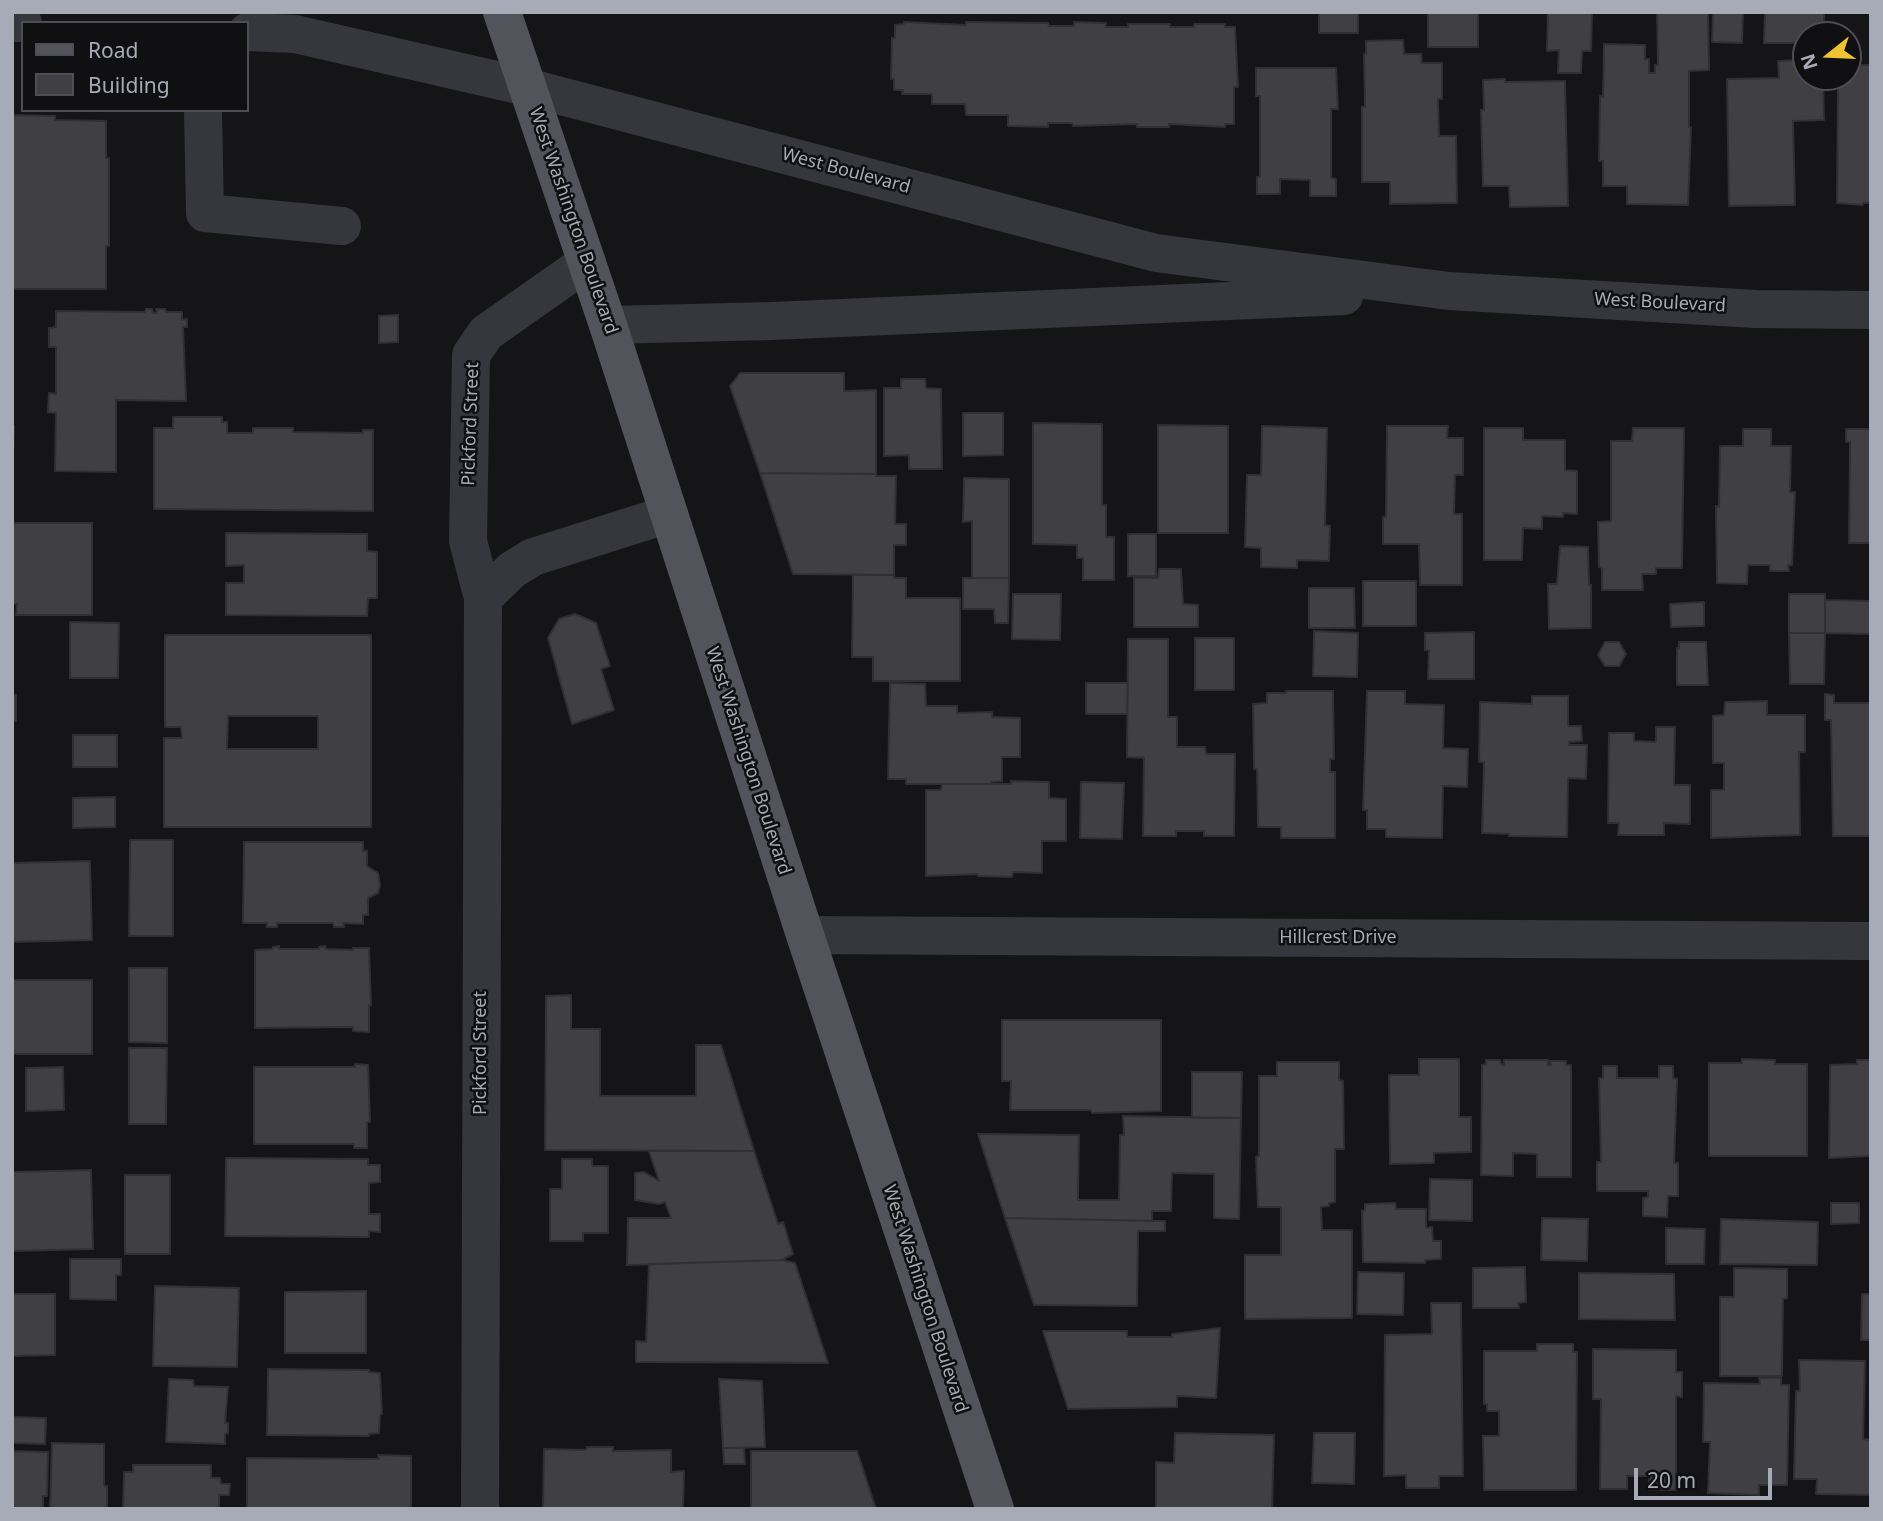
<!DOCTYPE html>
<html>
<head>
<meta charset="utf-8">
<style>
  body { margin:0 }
  #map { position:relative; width:1883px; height:1521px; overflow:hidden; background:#151517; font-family:"Noto Sans",sans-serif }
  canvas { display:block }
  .frame { position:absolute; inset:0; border:14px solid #a7abb7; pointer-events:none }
  .legend { position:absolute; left:21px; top:21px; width:228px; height:91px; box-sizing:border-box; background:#101012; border:2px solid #4c4e54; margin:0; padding:9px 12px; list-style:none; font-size:21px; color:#a7abb7 }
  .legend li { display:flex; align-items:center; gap:14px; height:35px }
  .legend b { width:35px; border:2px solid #4c4e54 }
  .north { position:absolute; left:1792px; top:21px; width:70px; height:70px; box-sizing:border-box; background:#101012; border:2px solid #4c4e54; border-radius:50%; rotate:252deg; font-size:19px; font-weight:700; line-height:28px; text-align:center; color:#a7abb7 }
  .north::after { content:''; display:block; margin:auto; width:24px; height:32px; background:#f0c334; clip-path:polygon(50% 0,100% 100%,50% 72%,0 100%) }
  .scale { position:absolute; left:1634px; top:1468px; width:138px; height:32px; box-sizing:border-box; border:4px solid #a7abb7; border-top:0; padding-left:9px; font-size:21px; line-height:24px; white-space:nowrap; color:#a7abb7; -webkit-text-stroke:5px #101012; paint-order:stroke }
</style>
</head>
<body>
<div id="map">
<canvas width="1883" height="1521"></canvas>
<div class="frame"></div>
<ul class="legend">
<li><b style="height:9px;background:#52535b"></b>Road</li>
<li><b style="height:19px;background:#404044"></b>Building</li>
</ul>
<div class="north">N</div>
<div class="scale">20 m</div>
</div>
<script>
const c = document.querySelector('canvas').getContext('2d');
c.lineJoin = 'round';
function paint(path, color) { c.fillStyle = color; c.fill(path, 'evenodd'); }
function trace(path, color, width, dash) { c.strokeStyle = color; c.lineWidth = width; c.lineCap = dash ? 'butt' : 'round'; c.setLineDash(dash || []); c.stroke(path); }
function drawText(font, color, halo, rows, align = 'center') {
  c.font = font + ' "Noto Sans",sans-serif'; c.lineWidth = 5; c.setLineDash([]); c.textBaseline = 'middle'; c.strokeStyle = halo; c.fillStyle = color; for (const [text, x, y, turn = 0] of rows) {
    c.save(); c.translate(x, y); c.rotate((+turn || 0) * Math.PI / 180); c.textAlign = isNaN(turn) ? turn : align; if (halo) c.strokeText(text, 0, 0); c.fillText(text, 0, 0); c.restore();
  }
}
const building = new Path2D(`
  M1319 12H1358V33H1319Z
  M1428 12H1478V47H1428Z
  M1548 12H1592L1591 51H1582L1581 73H1558L1559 50 1547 51Z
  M1657 12H1708L1709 70 1689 71V127H1691L1688 205 1627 204V186H1603V161H1599L1600 96 1603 97 1604 44 1645 45V59H1649V73H1655V65H1658Z
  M1713 12H1743L1742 43 1712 42Z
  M1765 12H1824V35H1806V43H1764Z
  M904 22 966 25V22L1048 23 1049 26H1074V22L1106 23V27H1128V24H1170V27H1194V24H1225V27H1235L1238 87H1234V124H1225V127L1169 124V127H1137V124L1073 126 1072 123H1048V127L1008 126V115H966L965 104H932V94H902L903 90H894V79H891L892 38H895V25L904 24Z
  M1403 40 1404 54H1421L1422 63H1442V99H1438L1439 136H1456L1457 203 1390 204V182H1362V107H1365L1364 54H1366V41Z
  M1801 56H1806V77H1823L1824 120 1793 121 1795 205 1729 206 1727 79 1779 78 1778 61 1802 60Z
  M1848 65H1871V203H1863L1862 205 1837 203 1838 77H1848Z
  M1256 68H1336L1338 109H1331V178L1336 179V196H1310V180L1280 179V194H1257V177H1260V96H1256Z
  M1505 79V82L1565 81 1568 206 1510 207 1509 186H1483L1481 110H1484L1483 80Z
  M12 115 55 116V120L106 121V158H109V246H106V289H12Z
  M146 309H152L153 313H157L156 309H165L166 312H182V320L187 319V327H183L186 401 116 400V472L55 471 56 413 48 412 49 393 56 394V347H49V328L56 327V311L145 312Z
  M398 315V342L379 343V316Z
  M740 373H844V391L876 390V474L760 473 730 386Z
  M901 379H925L926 388 941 389 942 469H909V455L884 456V388H901Z
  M963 413H1003V455L963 456Z
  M173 417H222V422H227V433H253V428H293V432L363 433V430H373V511L154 509V428H173Z
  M1033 423 1102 424V505H1106V537H1114V580H1083V558H1077V545L1033 544Z
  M1158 425 1228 426V533H1158Z
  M12 426H14L12 491Z
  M1262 426 1327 428 1325 525 1330 526 1329 561 1297 560V568L1261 567V548L1245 547 1247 475H1261Z
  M1387 426H1448L1447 438H1463V475H1455L1454 514H1462V585H1420L1419 544H1383V517H1386Z
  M1484 428H1523V440H1565V470L1577 471V514L1563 513V517L1542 516V529L1523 528 1522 560H1484Z
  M1633 428H1684L1682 568H1656V574H1642L1643 590H1602V568L1599 567 1598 522 1611 521V441H1632Z
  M1743 429H1771V446H1791L1790 492H1795L1792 565H1788L1789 571H1770V565H1748L1747 584 1717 583 1716 506 1719 507 1720 446H1743Z
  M1846 429H1871V543H1849L1850 442H1846Z
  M760 473 876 474V476H896L895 524H906V545H894V575L793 574Z
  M964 478 1009 479V578H972V521L963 522Z
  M12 523H92V615H16L17 604H12Z
  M226 533 367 534V551L377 552V598H368L367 616 226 615V583H244V565L226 566Z
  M1128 534H1156V576H1128Z
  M1560 546 1588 547 1589 585H1591V628L1549 629 1548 584H1557Z
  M1159 569H1181L1183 604 1198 605V627H1134V578H1158Z
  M853 575H894V578H906V598H960V681H873V657H852Z
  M963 578H1009L1008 623H995L994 609H963Z
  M1363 581H1416V626H1363Z
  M1309 588H1354L1355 628H1309Z
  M1013 594H1061L1060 640 1012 639Z
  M1789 594H1825V633H1789Z
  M1825 600 1871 601V634L1825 633Z
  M1704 602V626L1671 627 1670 604Z
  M575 614 596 623 610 666 601 669 614 710 572 724 548 638 559 619Z
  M70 622 119 623 118 678H70Z
  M1314 631 1358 633 1357 677 1313 676Z
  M1474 632V679H1428L1429 650H1425V633Z
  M1789 633H1825L1824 684H1790Z
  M165 635H371V827H164V738H182L181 727H165ZM228 716H318V749H227Z
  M1195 638H1234V690H1195Z
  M1128 639H1168V717H1177V747H1205L1206 754H1235L1234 836H1204V831H1176V836H1143L1144 758 1127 757Z
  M1605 642H1619L1626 654 1619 666H1605L1598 655Z
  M1679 642H1706L1708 685H1677V648H1679Z
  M890 683 925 684 926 706H957V713L992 712V717L1020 718V757H1002V781L991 782V784H906V779H888Z
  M1086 683H1128L1127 714H1086Z
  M1286 691H1333L1334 759H1330V772H1335V838H1281V827H1258L1257 769H1254L1253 704 1267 703V693H1286Z
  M1367 691H1405V704L1444 705 1443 748 1468 749 1467 787 1443 786 1442 838 1386 837V829H1367V810H1363Z
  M12 694 16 695V721H12Z
  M1825 694 1834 695V703H1871V836H1833L1831 720H1825Z
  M1532 696H1568V726H1581L1582 741 1569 742V745H1587L1586 779 1568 778 1567 837 1509 836V834L1482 833 1484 762H1479L1480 702 1532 704Z
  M1767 701V715H1805V752H1799L1800 835 1711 838V790H1724V763H1713V716L1724 715 1725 702Z
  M1656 727H1675L1674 785H1690V824L1664 823V835H1618L1619 823H1608L1609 733H1634V741L1656 742Z
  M73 735H117V767H73Z
  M1011 781 1049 782V798L1066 799V841H1042V873L1013 872 1012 877 978 876V874L926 876V790H941L942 784H1011Z
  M1081 782 1124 783 1122 839 1080 838Z
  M115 797V827L73 828V798Z
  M130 840H173V936H129Z
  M244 842H363V851H367V866L378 873 380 885 378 893 368 898V915H363V924L343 923 344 927H334L333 923H277V927H267V923H243Z
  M90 861 92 940 12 942V863Z
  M279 946V949H319V947L325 946 326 949 353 950V948H369L371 1005H369V1032L353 1031V1027L255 1028V950L273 949V947Z
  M129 968H167V1043L129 1042Z
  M12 980H92V1054H12Z
  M571 995V1029H600V1096H696V1045H721L754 1151 545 1150 546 996Z
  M1002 1020H1161V1111L1092 1113 1091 1110H1010L1011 1081H1002Z
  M129 1048H167L166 1124H129Z
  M1419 1059H1459V1117H1471V1152L1434 1153V1163L1390 1164 1389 1075H1419Z
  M1742 1059 1775 1060V1064H1807V1156H1709V1063H1742Z
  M1486 1060H1500L1501 1064 1504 1065V1060H1548V1065H1551L1550 1061H1566V1065H1571V1177H1537V1154L1513 1153V1176L1481 1175 1482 1065 1486 1064Z
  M1857 1060H1871V1156L1829 1158 1830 1065 1857 1064Z
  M1277 1062H1339V1080L1343 1081 1344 1149H1335V1202L1329 1203V1206L1321 1207 1322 1230H1352V1318L1245 1319V1255H1281V1207H1258L1256 1157 1259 1156V1076H1277Z
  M355 1064 368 1065 370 1122H367V1148H354V1144H254V1067H355Z
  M1603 1066H1617V1078H1659V1066H1673V1078L1677 1079 1674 1163H1678V1196H1668L1667 1217 1643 1216V1198L1648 1197V1191H1597V1162H1601L1599 1078H1603Z
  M63 1067 64 1110 26 1111V1068Z
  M1192 1072H1242L1241 1118H1192Z
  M1123 1116 1241 1118 1239 1219 1214 1218V1174L1172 1173 1171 1211H1152V1221L1005 1218 978 1134 1079 1135 1078 1200H1119L1120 1135H1124Z
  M649 1151H754L778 1224 783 1222 793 1254 782 1260 627 1265 628 1218H671L665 1202 659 1204 635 1200V1173L644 1172 659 1181Z
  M226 1158 368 1159V1165H380V1182L369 1183V1214H380V1232L369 1231V1237L225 1236Z
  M562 1159H592V1166H608V1233H583V1241H550V1189H562Z
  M91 1170 93 1249 12 1251V1172Z
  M125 1175H170V1254H125Z
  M1430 1179 1472 1180V1221L1429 1220Z
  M1395 1203 1396 1209H1426V1228L1432 1227 1433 1241H1441V1259L1425 1260V1263L1363 1262 1362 1211 1365 1210V1204Z
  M1831 1203H1859V1223L1831 1224Z
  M1005 1218 1165 1221V1231H1138L1137 1306 1034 1305Z
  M1542 1218 1588 1219 1587 1261 1541 1260Z
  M1721 1219 1818 1222 1817 1265 1720 1264Z
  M1666 1228 1705 1229 1704 1264H1666Z
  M70 1259H121V1275H116V1300L70 1299Z
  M782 1260 795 1263 828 1363 636 1362V1341L646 1342 649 1264Z
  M1525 1267 1526 1302 1518 1303 1519 1308H1473V1268Z
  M1734 1268 1787 1269V1298L1783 1299 1782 1376H1720V1297H1734Z
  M1358 1272 1404 1273 1403 1315 1357 1314Z
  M1579 1273 1674 1274 1675 1320 1579 1319Z
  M155 1286 239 1288 237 1367 153 1366Z
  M366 1291V1353H285V1292Z
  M12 1294H55V1355L12 1356Z
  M1862 1294H1871V1340H1861Z
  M1431 1303H1461L1463 1476H1439V1488H1406V1475L1384 1476 1385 1335 1432 1334Z
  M1220 1328 1216 1398 1177 1396V1407L1068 1409 1043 1331H1127V1337H1172V1334Z
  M1537 1344H1573V1352H1577L1576 1490H1484L1483 1436H1499V1411H1487V1404H1484V1351H1537Z
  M1593 1349 1676 1350V1372H1682V1397L1676 1396V1490H1649V1476H1627V1489H1600L1601 1399H1593Z
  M1799 1360 1865 1361 1863 1439 1871 1440V1495L1816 1494 1817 1479H1794L1796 1391H1800Z
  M268 1369 369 1370V1372L380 1373 382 1414 380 1415 379 1433 369 1434V1436L267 1435Z
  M1759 1378H1781V1385H1789L1787 1485H1759V1495L1708 1493 1710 1442H1703L1704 1383 1760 1384Z
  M169 1379 193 1380 194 1386 228 1387 225 1423H228V1433L225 1434V1444L166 1442Z
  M719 1379 762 1381 765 1447 723 1448Z
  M12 1417 46 1418 45 1444 12 1443Z
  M1175 1433 1274 1435 1272 1509H1156V1462L1174 1463Z
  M1314 1433H1355L1354 1484 1312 1483Z
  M52 1443 104 1444V1486H107V1509H50Z
  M587 1447H613V1451L671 1450V1472L684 1471 683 1509H543L544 1449 586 1450Z
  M723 1448H744L745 1464H724Z
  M12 1451 48 1452 47 1496H43V1509H12Z
  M751 1451H857L876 1509H751Z
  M378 1455 411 1456V1509H247V1458L379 1459Z
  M133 1465H211V1478H220L221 1484H230L229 1495H219V1509H123L124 1472H133Z`);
paint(building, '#404044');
trace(building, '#302f33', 2);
trace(new Path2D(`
  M12 23H23
  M247 32 295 34 527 87 1156 253 1449 291 1756 309 1871 310
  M203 110 205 213 342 226
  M608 325 772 321 1344 296
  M483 598 512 570 533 557 669 514
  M805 935 1871 941
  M480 1509 483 598 468 541 471 355 486 333 587 262`), '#36373c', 38);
trace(new Path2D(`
  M502 12 608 325 805 935 995 1509`), '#52535b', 38);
drawText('18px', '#a7abb7', '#101012', [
  ["West Boulevard",846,171,15],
  ["West Washington Boulevard",573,221,71],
  ["West Boulevard",1660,303,3],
  ["Pickford Street",471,424,-88],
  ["West Washington Boulevard",748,761,72],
  ["Hillcrest Drive",1338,938],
  ["Pickford Street",481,1053,-90],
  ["West Washington Boulevard",925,1299,72]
]);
</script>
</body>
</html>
